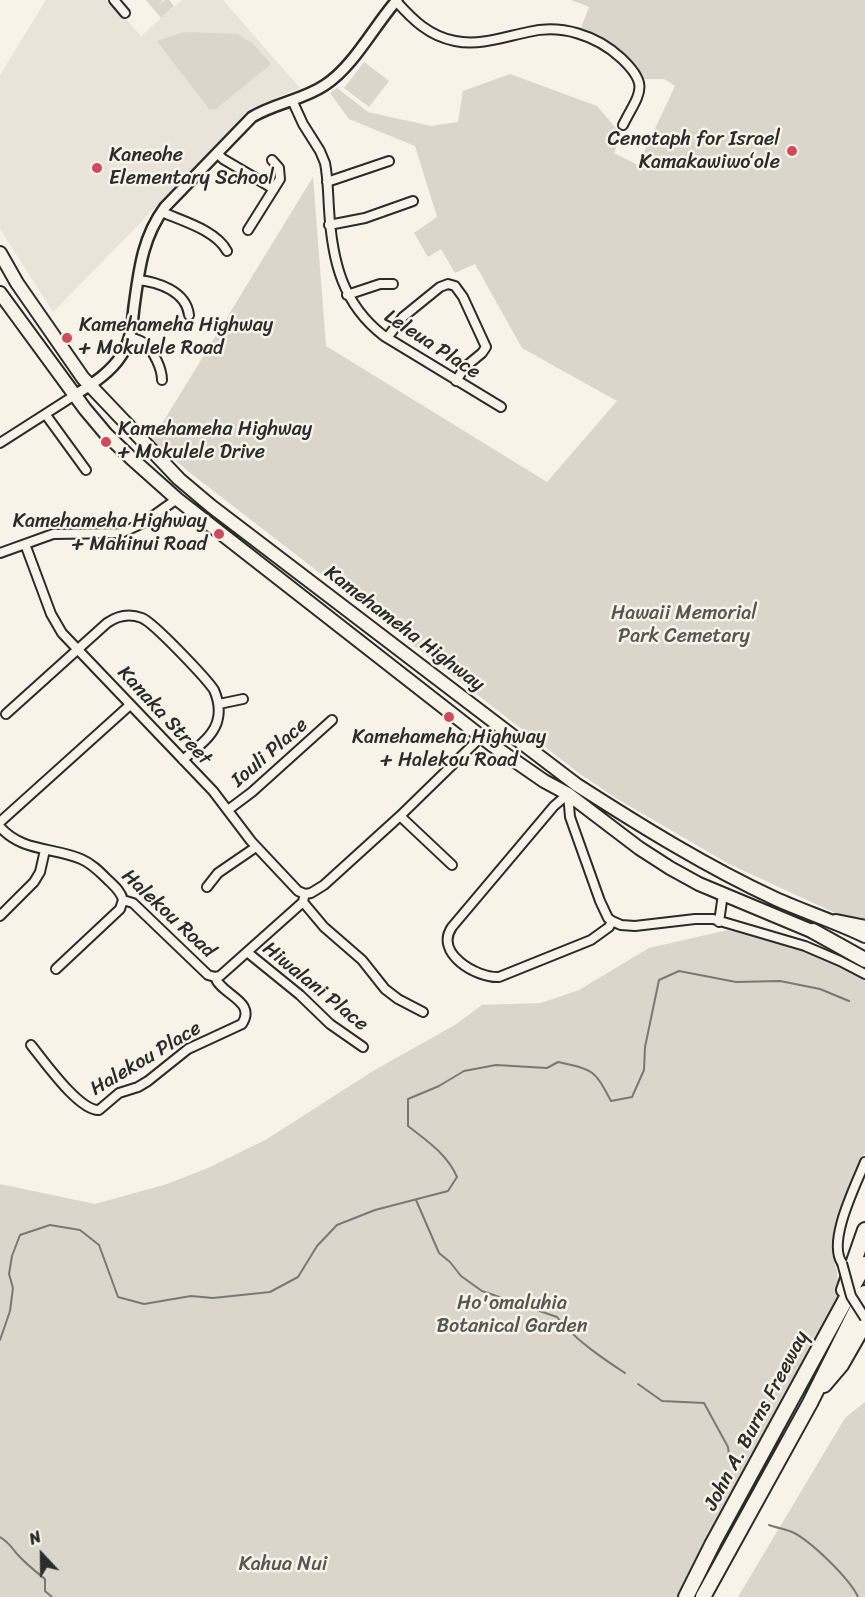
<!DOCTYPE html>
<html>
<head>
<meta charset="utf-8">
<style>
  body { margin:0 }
  #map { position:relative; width:865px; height:1597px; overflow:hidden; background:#f7f3e8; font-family:Sriracha,sans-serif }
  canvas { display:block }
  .north { position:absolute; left:12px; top:1525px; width:60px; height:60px; -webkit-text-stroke:4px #f7f3e8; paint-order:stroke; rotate:338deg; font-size:16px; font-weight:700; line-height:24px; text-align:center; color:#2b2b2b }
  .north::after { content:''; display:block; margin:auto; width:21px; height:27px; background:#2b2b2b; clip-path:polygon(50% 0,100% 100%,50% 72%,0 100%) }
</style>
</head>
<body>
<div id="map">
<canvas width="865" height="1597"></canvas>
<div class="north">N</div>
</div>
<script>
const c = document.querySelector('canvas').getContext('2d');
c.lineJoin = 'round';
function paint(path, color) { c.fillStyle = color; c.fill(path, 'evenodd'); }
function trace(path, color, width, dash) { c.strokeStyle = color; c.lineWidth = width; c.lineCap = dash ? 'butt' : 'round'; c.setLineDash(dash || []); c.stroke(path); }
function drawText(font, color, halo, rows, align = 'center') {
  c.font = font + ' Sriracha,sans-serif'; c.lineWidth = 5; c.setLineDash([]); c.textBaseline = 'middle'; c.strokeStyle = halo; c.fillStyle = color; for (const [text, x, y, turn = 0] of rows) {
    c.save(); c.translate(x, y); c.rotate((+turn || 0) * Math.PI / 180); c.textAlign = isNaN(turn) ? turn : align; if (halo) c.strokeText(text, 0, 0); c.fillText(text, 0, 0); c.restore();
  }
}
paint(new Path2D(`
  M46 0H109L141 36 182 0H223L300 88 254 107 53 312 0 229V75Z`), '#e8e4da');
paint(new Path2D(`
  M146 0H163L158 6 165 0H169L174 6 161 18Z
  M571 0H865V924L848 919 729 864 619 800 580 774 189 472 152 440 313 177 326 346 547 482 617 401 522 348 475 264 455 273 441 249 428 257 414 233 437 217 415 146 349 119 330 93 337 88 368 112 431 126 458 122 463 91 510 74 597 106 621 134 614 153 638 165 675 86 664 79H638L605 43 579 33 589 7Z
  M184 32 237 34 252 43 271 64 216 109H209L157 41Z
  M364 62 389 81 369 107 344 88Z
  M728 930 815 955 865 979V1152L835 1237V1264L841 1291 802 1362 686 1597H0V1184L95 1204 167 1184 208 1168 267 1139 373 1071 455 1025 482 1005 541 1003 579 990 649 948Z
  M865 1402V1597H738L845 1418Z`), '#dad6cc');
trace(new Path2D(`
  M416 1200 439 1253 450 1262 461 1276 482 1291 557 1317C574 1339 602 1358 625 1373
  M0 1340 10 1311 13 1288 9 1274 12 1256 20 1235 50 1225 80 1230 99 1245 118 1297 144 1304 191 1296 213 1298 270 1292 298 1277 317 1246 337 1225 375 1210 448 1191 457 1177C447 1154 427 1141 408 1126V1099L439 1086 464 1071 496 1065 547 1068 558 1062C594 1070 594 1069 611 1101L632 1097 644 1070 645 1047 659 980 679 971 736 982 780 981 820 989 849 1001
  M638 1384 662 1401 704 1403 728 1447 730 1464
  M769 1525C777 1528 785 1529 792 1532 810 1540 850 1579 858 1597
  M0 1537C9 1542 11 1547 18 1555 26 1564 35 1571 45 1579V1591L52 1597`), '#7a7874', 2);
const minor = new Path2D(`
  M114 0 125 13
  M396 1C413 20 429 36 455 41 480 46 504 37 528 32 561 24 596 35 621 58 651 86 639 93 623 125
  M292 100 303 124 320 151 325 163C328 178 328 194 329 209 332 260 342 304 384 336L501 407
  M217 153 223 159 274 189
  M327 182 389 161
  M162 212C182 221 216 230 227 251
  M329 225 365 218 413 201
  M248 230 280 179 279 168 272 160
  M138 280C158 282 186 291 189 315
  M347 295 380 284H393
  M130 337C135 339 140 340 144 343 154 351 162 369 162 380
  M387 338 403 317 440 287 448 284 455 286 463 297 486 347 482 353 465 367 456 381
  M46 415 86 470
  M0 443 75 395
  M25 544 51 614 62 633 213 791 251 841 298 891 305 894
  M0 553 53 534 121 533 143 523 177 499
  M219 704 243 699
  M6 714 107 623C117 616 129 613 142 618 154 623 206 678 214 690 218 699 220 708 218 718 215 736 196 748 183 760
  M568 794 570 817 600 901 608 918 612 921 621 925 635 926 695 919H713L805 946 840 961 865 974
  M568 794 554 806 452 927C434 953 476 978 499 977L591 940 609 927 612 921
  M228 810 252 792 332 720
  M400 816 452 865
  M0 822 130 705
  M0 827C22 852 53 847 81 859 91 863 99 871 107 879 113 885 121 891 123 900L133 903 208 975 215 977
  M207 887 218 873 256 847
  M305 894 311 893 324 885 400 816 482 736
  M303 902 324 927 362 960 385 989 398 999 423 1012
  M0 916 34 882 40 872 45 850
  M719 922 723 894
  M247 952 300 995 330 1024 363 1047
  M56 969 120 909 123 900
  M215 977 220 976 303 902 304 897
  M31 1045C44 1061 79 1111 99 1110L119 1093 138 1087 148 1081 188 1049 242 1024C257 1001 221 995 215 977
  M842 1263C827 1241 856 1185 865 1162`);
const tertiary = new Path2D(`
  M75 395C92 384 110 373 121 356 131 341 132 325 134 307 139 271 142 238 165 207L252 117C275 103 303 100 325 85 354 66 374 26 397 0`);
const primary = new Path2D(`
  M0 253 17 283 83 378 179 479 211 506 577 785C641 826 707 867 776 899 805 912 836 922 865 936
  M0 293 85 409 106 434 131 458 177 499 492 745 544 781 568 794 639 848 670 868 699 884 821 935`);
const motorway = new Path2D(`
  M836 922 865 928
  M813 931 865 960
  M844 1290 865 1230
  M824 1385 841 1365 865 1323
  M686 1597 713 1543 865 1264
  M703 1597 810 1403 865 1293`);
trace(minor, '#2b2b2b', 12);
trace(tertiary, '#2b2b2b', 14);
trace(primary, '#2b2b2b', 16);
trace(motorway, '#2b2b2b', 18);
trace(minor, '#f7f3e8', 8);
trace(tertiary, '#f7f3e8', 9);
trace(primary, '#f7f3e8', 12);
trace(motorway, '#f7f3e8', 14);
const minorBridge = new Path2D(`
  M842 1263 851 1296 865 1318`);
trace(minorBridge, '#2b2b2b', 12, []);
trace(minorBridge, '#f7f3e8', 8);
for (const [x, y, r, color] of [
  [792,151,6,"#d1495b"],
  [97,168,6,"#d1495b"],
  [67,338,6,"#d1495b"],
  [106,442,6,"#d1495b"],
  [219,534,6,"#d1495b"],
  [449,717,6,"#d1495b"]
]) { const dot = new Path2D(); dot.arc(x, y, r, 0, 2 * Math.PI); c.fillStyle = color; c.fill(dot); trace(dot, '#f7f3e8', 2); }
drawText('20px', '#2b2b2b', '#f7f3e8', [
  ["Cenotaph for Israel",780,140,"right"],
  ["Kamakawiwoʻole",780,163,"right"],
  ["Kaneohe",109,156],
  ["Elementary School",109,179],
  ["Kamehameha Highway",79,326],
  ["+ Mokulele Road",79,349],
  ["Kamehameha Highway",118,430],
  ["+ Mokulele Drive",118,453],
  ["Kamehameha Highway",207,522,"right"],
  ["+ Mahinui Road",207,545,"right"],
  ["Kamehameha Highway",449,738,"center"],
  ["+ Halekou Road",449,761,"center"]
], 'left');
drawText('20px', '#2b2b2b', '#f7f3e8', [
  ["Leleua Place",432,345,33],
  ["Kamehameha Highway",404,629,37],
  ["Kanaka Street",164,716,47],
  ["Iouli Place",270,753,-41],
  ["Halekou Road",168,914,43],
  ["Hiwalani Place",315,987,39],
  ["Halekou Place",146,1059,-31],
  ["John A. Burns Freeway",757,1421,-62]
]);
drawText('20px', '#575653', '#f7f3e8', [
  ["Hawaii Memorial",684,614],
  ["Park Cemetary",684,637],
  ["Ho'omaluhia",512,1304],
  ["Botanical Garden",512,1327],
  ["Kahua Nui",283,1565]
]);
</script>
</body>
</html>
